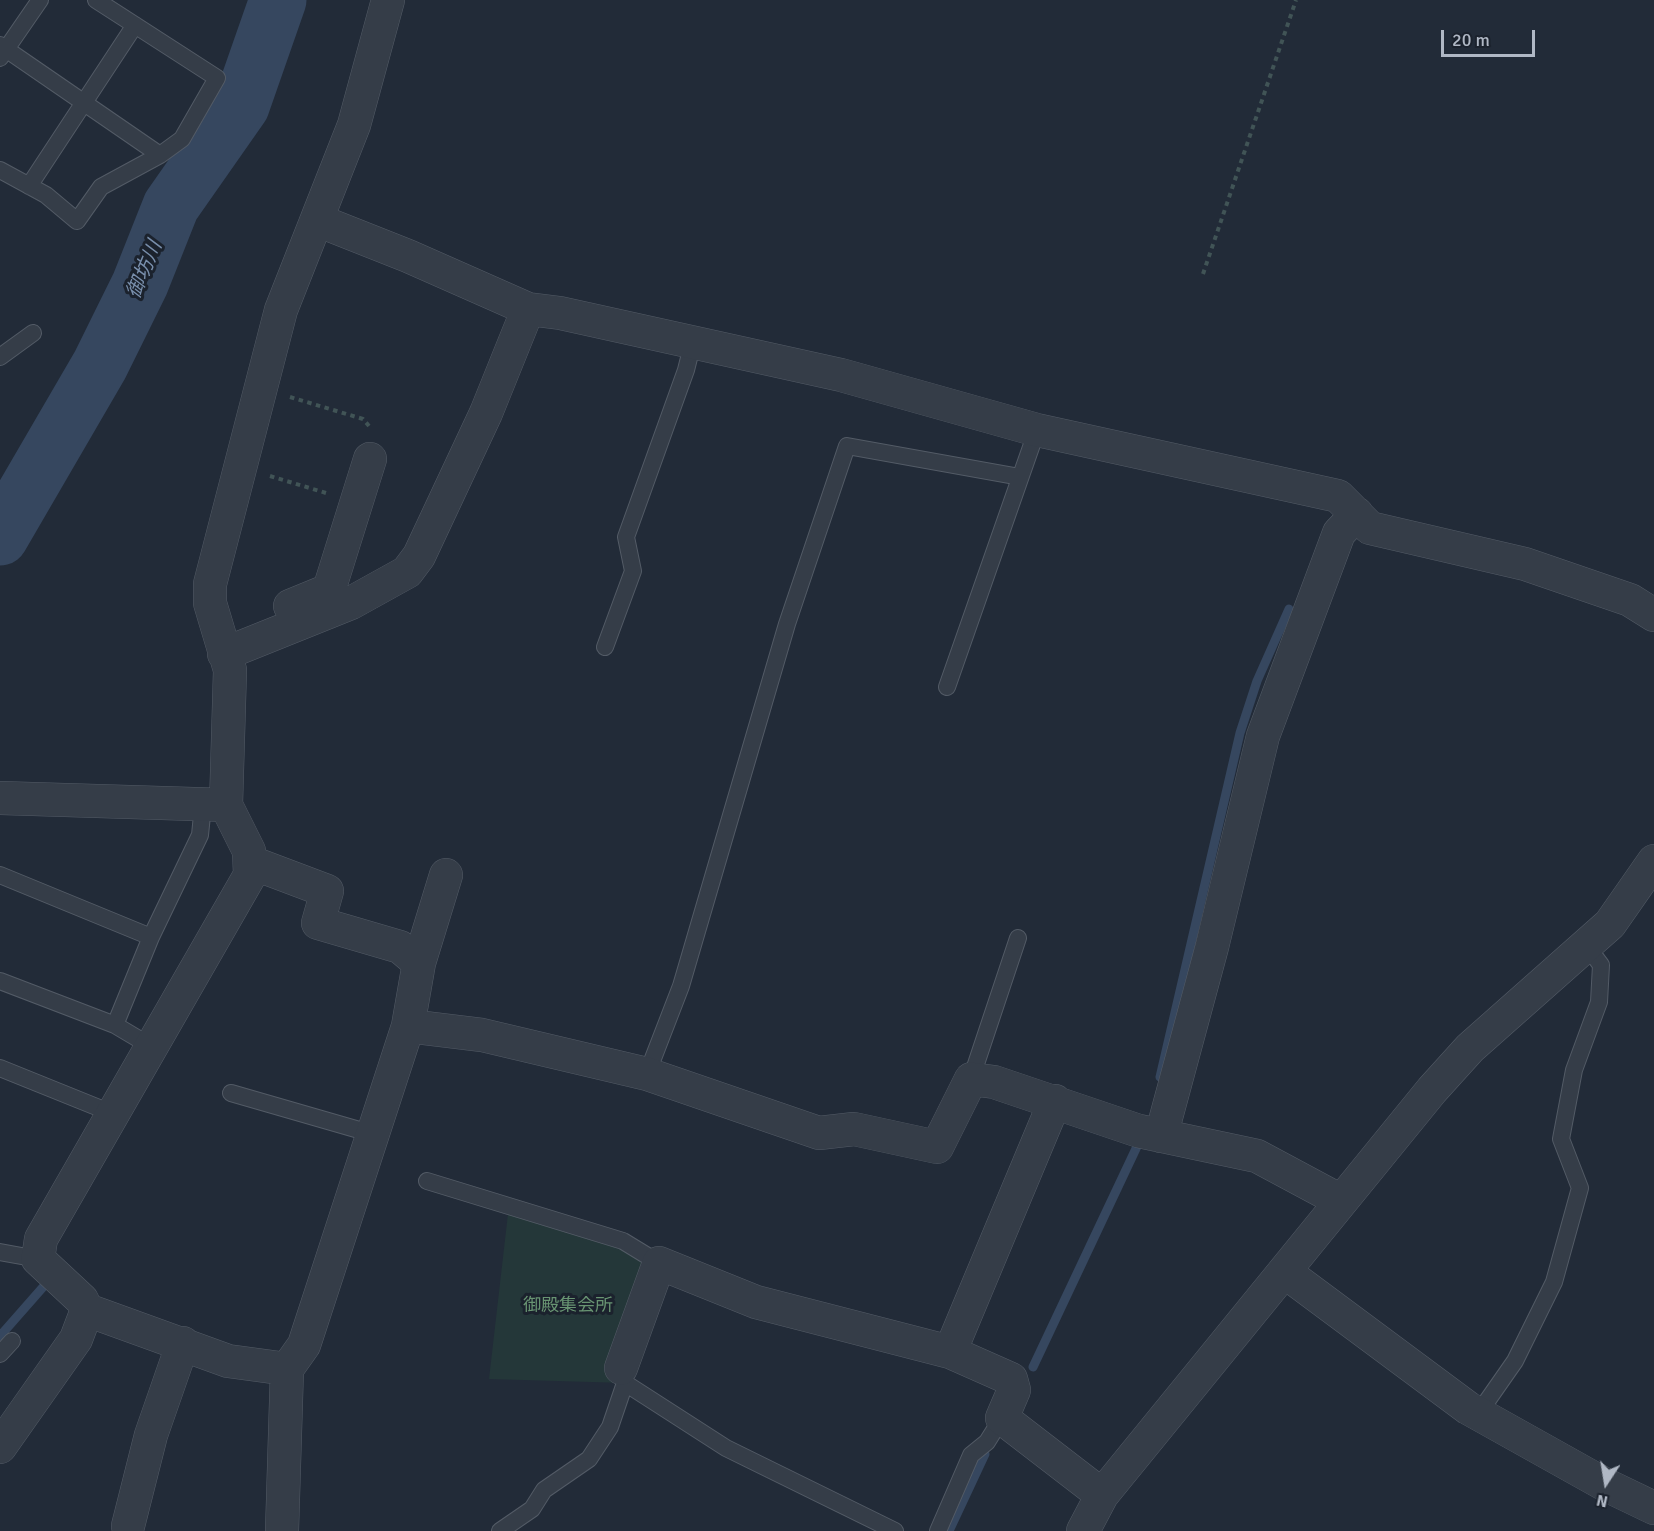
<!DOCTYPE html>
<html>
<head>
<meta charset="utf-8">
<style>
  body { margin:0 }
  #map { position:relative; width:1654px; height:1531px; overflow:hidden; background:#222b38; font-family:Signika,sans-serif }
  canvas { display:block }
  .north { position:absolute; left:1576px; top:1453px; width:60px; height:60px; -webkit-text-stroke:4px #1b222d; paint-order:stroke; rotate:192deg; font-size:16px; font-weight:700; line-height:24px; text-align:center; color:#b0b8c5 }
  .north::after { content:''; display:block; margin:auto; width:21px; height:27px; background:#b0b8c5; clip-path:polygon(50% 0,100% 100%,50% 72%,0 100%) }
  .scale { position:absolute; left:1441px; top:30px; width:94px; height:27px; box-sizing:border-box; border:3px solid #b0b8c5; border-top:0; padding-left:8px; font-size:18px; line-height:21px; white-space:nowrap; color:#b0b8c5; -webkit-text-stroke:4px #1b222d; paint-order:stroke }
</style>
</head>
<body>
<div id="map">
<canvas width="1654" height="1531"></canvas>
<div class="north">N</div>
<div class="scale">20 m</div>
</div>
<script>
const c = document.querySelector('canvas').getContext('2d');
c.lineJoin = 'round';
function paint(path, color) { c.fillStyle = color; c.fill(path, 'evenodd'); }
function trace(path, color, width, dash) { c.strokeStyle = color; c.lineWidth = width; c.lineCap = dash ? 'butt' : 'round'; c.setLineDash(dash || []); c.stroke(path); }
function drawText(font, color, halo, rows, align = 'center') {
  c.font = font + ' Signika,"Noto Sans JP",sans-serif'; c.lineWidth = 6; c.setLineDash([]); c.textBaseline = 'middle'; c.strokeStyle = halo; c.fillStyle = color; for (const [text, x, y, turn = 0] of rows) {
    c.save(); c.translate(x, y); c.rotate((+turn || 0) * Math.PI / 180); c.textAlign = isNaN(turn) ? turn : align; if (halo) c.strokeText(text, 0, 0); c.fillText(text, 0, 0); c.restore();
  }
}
paint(new Path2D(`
  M509 1205 659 1263 625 1383 489 1379Z`), '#243739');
trace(new Path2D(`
  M1160 1077 1240 733 1257 681 1289 609
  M0 1336 44 1286
  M1033 1367 1141 1138
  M949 1531 985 1454`), '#36475f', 9);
trace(new Path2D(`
  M0 537 100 365 140 284 171 206 241 106 278 0`), '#36475f', 57);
const service = new Path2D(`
  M0 45 160 155
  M0 58 40 0
  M0 170 46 195 77 221 101 187 160 155 182 139 217 78 96 0
  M29 186 135 25
  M0 357 33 333
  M605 647 633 571 626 537 686 370 693 342
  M947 687 1037 430
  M0 875 151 937 115 1025
  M151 937 200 835 203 805
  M0 981 115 1025 152 1047
  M0 1068 114 1114
  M647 1074 681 986 787 624 847 446 1020 477
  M971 1079 1018 938
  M231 1093 373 1134
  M427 1181 623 1241 659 1263
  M0 1252 38 1259
  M0 1354 12 1341
  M621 1368 625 1383 726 1448 895 1531
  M1478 1414 1515 1361 1554 1282 1580 1188 1561 1139 1574 1070 1599 1002 1601 965 1586 945
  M500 1531 532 1509 544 1490 589 1459 610 1427 625 1383
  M938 1531 971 1455 987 1442 1002 1418`);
const minor = new Path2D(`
  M317 220 408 256 528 309 560 313 841 375 1037 430 1338 496 1370 528 1525 564 1630 600 1654 615
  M290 606 329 590 370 459
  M224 654 351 603 407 572 419 556 486 413 528 309
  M0 798 226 805
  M250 862 327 891 318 923 400 947 419 963 408 1026
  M419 963 446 875
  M1055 1101 950 1352 1011 1379 1014 1390 1002 1418 1102 1495
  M1161 1136 1212 947 1263 736 1339 533 1357 514
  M1285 1272 1468 1408 1604 1484 1654 1508
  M87 1310 228 1361 287 1369 282 1531
  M621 1368 659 1263 756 1302 950 1352
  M287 1369 304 1345 408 1026 482 1035 647 1074 819 1133 854 1129 937 1147 971 1079 994 1082 1139 1131 1257 1156 1341 1201
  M0 1447 76 1339 87 1310 82 1300 38 1259 41 1239 250 875 249 851 226 805 230 670 210 603V584L281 310 354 125 388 0
  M128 1526 151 1435 183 1343
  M1083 1531 1102 1495 1432 1090 1470 1048 1610 924 1654 861`);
trace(service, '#535b66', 18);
trace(minor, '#535b66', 34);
trace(new Path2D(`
  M1203 274 1296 0
  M290 397 363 419 369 426
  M270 476 326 493`), '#415456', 4, [4.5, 4.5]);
trace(service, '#353d48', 16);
trace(minor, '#353d48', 33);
drawText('18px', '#689472', '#1b222d', [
  ["御殿集会所",568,1306]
]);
drawText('italic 20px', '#798fac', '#1b222d', [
  ["御坊川",145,270,-67]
]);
</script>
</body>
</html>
